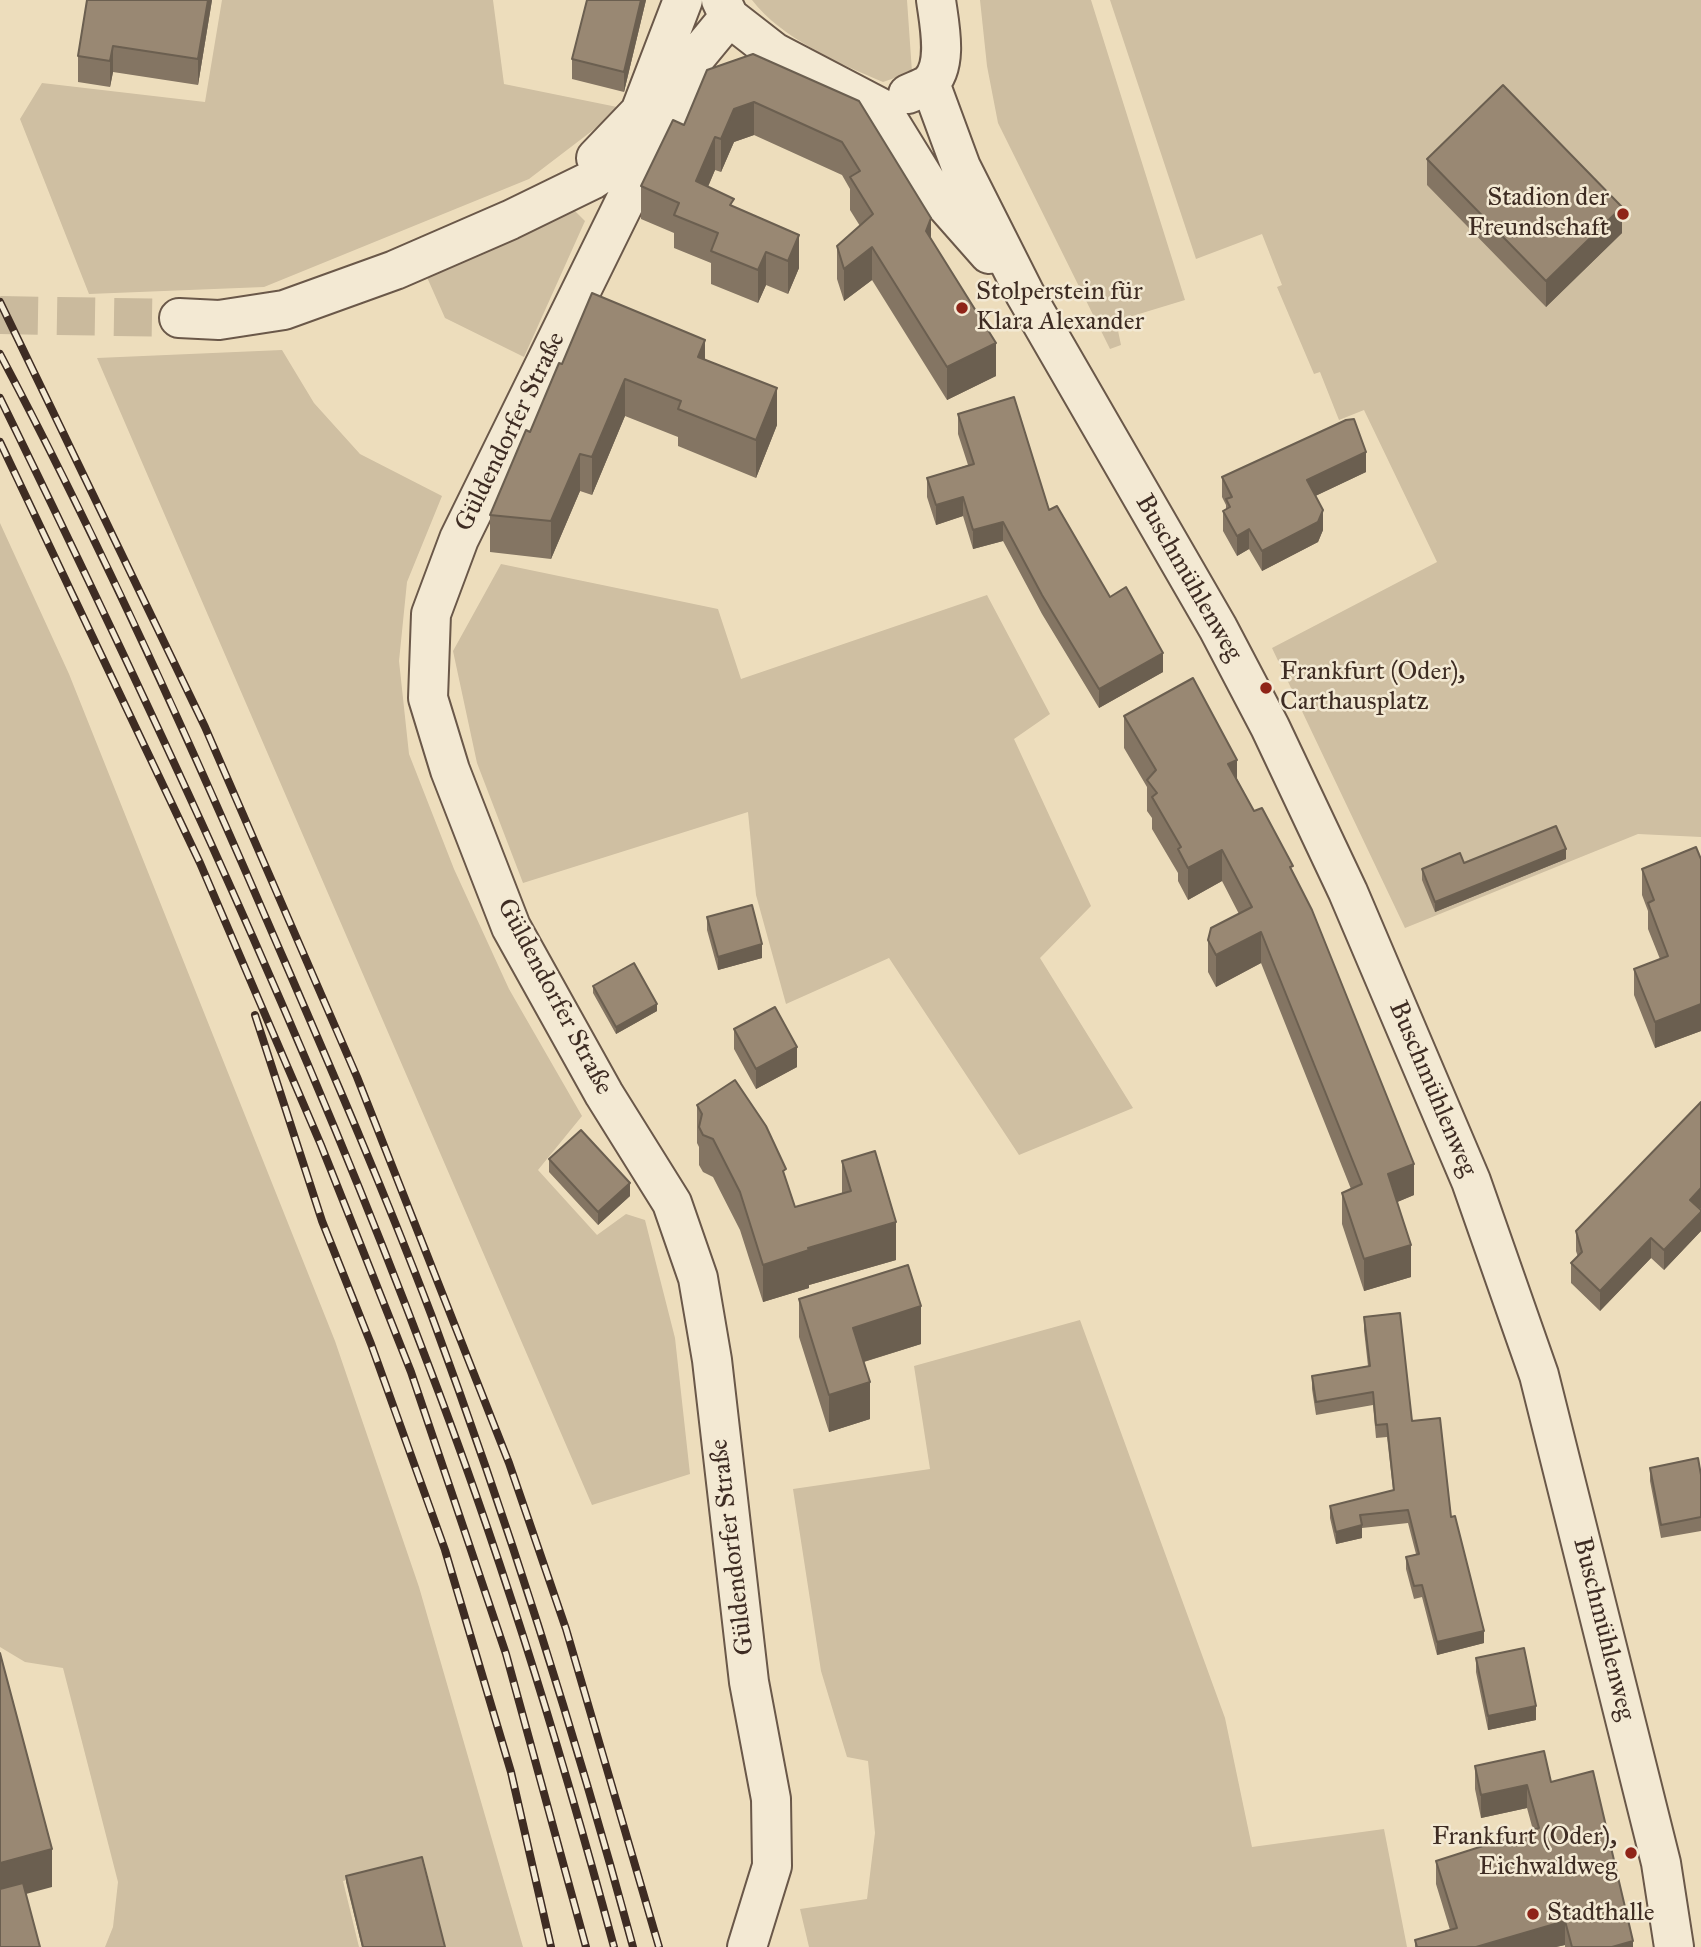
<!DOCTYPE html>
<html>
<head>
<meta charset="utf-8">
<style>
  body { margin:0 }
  canvas { display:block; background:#edddbc }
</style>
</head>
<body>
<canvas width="1701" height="1947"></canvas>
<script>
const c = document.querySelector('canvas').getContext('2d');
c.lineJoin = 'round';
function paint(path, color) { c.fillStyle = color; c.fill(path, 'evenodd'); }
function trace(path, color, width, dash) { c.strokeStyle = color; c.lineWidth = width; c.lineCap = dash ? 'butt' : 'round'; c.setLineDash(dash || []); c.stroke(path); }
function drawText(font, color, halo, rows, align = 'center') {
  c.font = font + ' "IM FELL Great Primer",serif'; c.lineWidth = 5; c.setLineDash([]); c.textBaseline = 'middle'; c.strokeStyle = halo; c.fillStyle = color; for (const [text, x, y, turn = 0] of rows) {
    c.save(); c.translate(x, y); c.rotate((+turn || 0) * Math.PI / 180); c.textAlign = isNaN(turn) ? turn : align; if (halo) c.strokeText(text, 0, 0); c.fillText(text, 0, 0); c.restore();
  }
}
paint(new Path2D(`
  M222 0H493L504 84 622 108 529 179 264 287 89 294 20 119 42 83 205 102Z
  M752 0H907L912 72 883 82C840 64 781 38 752 0Z
  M980 0H1091L1185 300 1116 321 1121 345 1110 349 998 123 987 66Z
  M1110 0H1701V837L1638 834 1405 928 1272 648 1437 562 1364 410 1339 420 1320 372 1314 374 1277 287 1282 285 1262 234 1196 259Z
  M573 209 585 221 524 357 445 318 426 275Z
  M282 350 314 403 360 454 442 496 407 582 399 661 409 754 454 869 509 989 582 1116 538 1170 597 1235 626 1214 645 1220 675 1338 690 1474 592 1505 97 358Z
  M0 523 69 674 335 1341 419 1587 523 1947H445L424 1861 343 1881 359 1947H105L113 1927 118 1882 63 1668 25 1662 0 1647Z
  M501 564 718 609 741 679 987 595 1050 714 1014 739 1091 906 1040 958 1133 1108 1019 1155 889 958 786 1004 756 895 748 812 523 883 477 763 453 651Z
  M1080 1320 1225 1718 1252 1847 1384 1829 1407 1947H809L800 1909 867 1899 875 1833 868 1761 847 1757 821 1671 793 1489 930 1469 914 1366Z`), '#cfbfa2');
trace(new Path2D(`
  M0 315 179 318`), '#caba9d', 38, [38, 19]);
const minor = new Path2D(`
  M721 0 729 17 774 52 881 108 929 186 989 254
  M729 17 696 57 459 539 431 614 428 698 450 770 511 927 604 1094 672 1203 698 1278 712 1360 749 1682 771 1799 772 1866 747 1947
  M930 83 961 167 1025 294 1218 628 1270 727 1348 892 1471 1181 1539 1375 1661 1863 1674 1947
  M908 94C914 91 923 88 929 84 949 66 939 23 936 0
  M596 158 640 112 683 0
  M179 318 219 320 284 310 395 270 510 220 592 180 654 138`);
trace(minor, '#6a5849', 42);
trace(minor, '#f3e9d3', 38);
const rail = new Path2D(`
  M0 302 205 727 357 1077 509 1463 566 1629 659 1947
  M0 354C97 537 183 726 265 916 322 1048 380 1180 431 1314 508 1522 575 1733 633 1947
  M0 398C155 715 304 1034 428 1364 501 1554 561 1750 614 1947
  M0 442 200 863 321 1145 411 1372 506 1654 586 1947
  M255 1015 322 1221 371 1344 445 1550 511 1772 551 1947`);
trace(rail, '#3e2c23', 8);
trace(rail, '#f3e9d3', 5, [16]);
paint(new Path2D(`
  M212 0 198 85 113 72 110 87 78 82V56Z
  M587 0H646L624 92 572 79V59Z
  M707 70 859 101 931 240 996 376 947 400 872 280 844 301 837 279V246L860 226 850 210V189L842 175 754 135 734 142 721 172 715 170 708 187 734 207 799 268 788 294 766 285 758 303 711 284V263L674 248V233L641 219V186L684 125Z
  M1427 159 1622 233 1546 307 1427 185Z
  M705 359 777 425 756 478 678 446V437L625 416 592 495 580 491 551 559 490 552V515L562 364Z
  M958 414 1049 510 1163 672 1099 708 1042 614 1003 541 973 549 963 516 936 525 927 497V478L968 465 958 434Z
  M1366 472 1315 496 1323 530 1318 542 1262 571 1249 549 1237 556 1223 531V511L1226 509V505L1222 497V477Z
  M1124 716 1237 779 1254 811 1293 872 1414 1195 1397 1202 1411 1277 1364 1291 1342 1224V1193L1351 1189 1261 963 1216 987 1208 972V940L1239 914 1222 881 1188 900 1178 881V873L1152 829V818L1147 811V787L1124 748Z
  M1566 859 1435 912 1422 880V869L1464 863Z
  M1701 859V1031L1655 1048 1634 995V969L1660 959 1648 929V911L1642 895V869Z
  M707 917 762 958 718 970 707 930Z
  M593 986 657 1011 616 1034 593 993Z
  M734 1029 797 1067 756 1089 734 1049Z
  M1701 1102V1208L1700 1209 1701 1210V1231L1664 1270 1651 1258 1600 1311 1571 1283V1263L1578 1257 1576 1251V1231Z
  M697 1105 786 1180 795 1207 842 1194V1161L896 1260 809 1285V1288L763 1302 740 1230 713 1177 703 1172 699 1165V1147L697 1143Z
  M549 1159 630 1196 598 1225 549 1172Z
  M799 1299 921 1344 864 1362 870 1419 829 1432 799 1337Z
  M1364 1317 1412 1421 1451 1517 1484 1643 1437 1655 1422 1597 1414 1599 1406 1569V1557L1416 1554 1408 1523 1362 1528V1538L1336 1544 1330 1518V1506L1393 1490 1387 1437 1376 1438 1373 1405 1316 1415 1312 1389V1376L1368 1366 1364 1330Z
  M1650 1468 1701 1475V1531L1661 1538 1650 1481Z
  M1476 1658 1536 1720 1488 1730 1476 1672Z
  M1475 1766 1551 1782 1633 1947H1565V1945L1556 1947H1415V1940L1450 1930 1436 1884V1861L1533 1830 1527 1808 1481 1818 1475 1789Z
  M346 1876 445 1947H362L346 1882Z`), '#847563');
paint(new Path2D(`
  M208 0H212L198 85V59Z
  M641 0H646L624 92V72Z
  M113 46V72L110 87V61Z
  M754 102V135L734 142 721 172V139L734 109Z
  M715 137V170L696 214V181Z
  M1622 207V233L1546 307V281Z
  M931 218V251L926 231Z
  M799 235V268L788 294V261Z
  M872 247V280L844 301V269Z
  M766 252V285L758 303V270Z
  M705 340V377L698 357Z
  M996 343V376L947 400V367Z
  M625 379V416L592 495V457Z
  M777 388V425L756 478V440Z
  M1366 452V472L1307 500V480Z
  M580 454V491L551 559V521Z
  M963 497V516L936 525V505Z
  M1323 510V530L1318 542 1262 571V551Z
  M1003 522V541L973 549V530Z
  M1249 529V549L1237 556V536Z
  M1163 653V672L1099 708V689Z
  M1237 760V792L1228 764Z
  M1566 849V859L1435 912V902Z
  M1222 850V881L1188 900V868Z
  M1261 932V963L1216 987V955Z
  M762 944V958L718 970V957Z
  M657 1004V1011L616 1034V1027Z
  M1701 1004V1031L1655 1048V1022Z
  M797 1047V1067L756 1089V1069Z
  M1414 1164V1195L1388 1206V1174Z
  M630 1183V1196L598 1225V1212Z
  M1701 1188V1208L1690 1219V1200Z
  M1701 1212V1231L1664 1270V1250Z
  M896 1222V1260L809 1285V1288L763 1302V1265L808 1248Z
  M1651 1238V1258L1600 1311V1291Z
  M1411 1245V1277L1364 1291V1259Z
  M921 1306V1344L853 1365V1328Z
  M870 1382V1419L829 1432V1395Z
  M1362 1525V1538L1336 1544V1532Z
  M1484 1631V1643L1437 1655V1642Z
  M1536 1706V1720L1488 1730V1716Z
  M1527 1785V1808L1481 1818V1795Z
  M52 1849V1887L0 1901V1863Z
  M1565 1921V1945L1556 1947H1476Z
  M1633 1941V1947H1612Z`), '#6b5f50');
const building = new Path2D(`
  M87 0H208L198 59 113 46 110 61 78 56Z
  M587 0H641L624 72 572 59Z
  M753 54 859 101 931 218 926 231 996 343 947 367 872 247 844 269 837 246 873 214 850 177 860 171 842 142 754 102 734 109 721 139 715 137 696 181 734 199 730 205 799 235 788 261 766 252 758 270 711 251 718 233 674 215 679 203 641 186 673 120 684 125 707 70Z
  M1503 85 1622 207 1546 281 1427 159Z
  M592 293 705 340 698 357 777 388 756 440 678 409 681 401 625 379 592 457 580 454 551 521 490 515 526 430 530 432 559 363 562 364Z
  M1014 397 1049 510 1057 506 1110 597 1126 587 1163 653 1099 689 1042 595 1003 522 973 530 963 497 936 505 927 478 974 464 958 414Z
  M1354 419 1366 452 1307 480 1323 510 1318 522 1262 551 1249 529 1237 536 1223 511 1230 507 1226 499 1232 497 1222 477 1346 420Z
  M1193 678 1237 760 1228 764 1254 811 1262 808 1293 866 1290 867 1312 910 1414 1164 1388 1174 1411 1245 1364 1259 1342 1193 1362 1184 1261 932 1216 955 1208 940 1211 928 1252 907 1222 850 1188 868 1178 849 1181 847 1152 797 1157 793 1147 780 1156 770 1124 716Z
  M1556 826 1566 849 1435 902 1422 869 1460 853 1464 863Z
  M1696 847 1701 859V1004L1655 1022 1634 969 1668 956 1648 903 1654 900 1642 869Z
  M752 905 762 944 718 957 707 917Z
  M634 963 657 1004 616 1027 593 986Z
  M775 1007 797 1047 756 1069 734 1029Z
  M735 1080 766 1126 786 1169 783 1171 795 1207 851 1191 842 1161 875 1151 896 1222 808 1248 809 1250 763 1265 740 1192 713 1139 703 1135 699 1127 702 1114 697 1105Z
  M1701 1102V1188L1690 1200 1701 1210V1212L1664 1250 1651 1238 1600 1291 1571 1263 1582 1252 1576 1231Z
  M581 1130 630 1183 598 1212 549 1159Z
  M908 1265 921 1306 853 1328 870 1382 829 1395 799 1299Z
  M1400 1313 1412 1421 1440 1418 1451 1517 1455 1516 1484 1631 1437 1642 1422 1585 1414 1586 1406 1557 1419 1554 1408 1510 1360 1515 1362 1525 1336 1532 1330 1506 1394 1490 1387 1424 1376 1425 1373 1392 1316 1402 1312 1376 1370 1366 1364 1317Z
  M1698 1458 1701 1475V1517L1661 1525 1650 1468Z
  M1524 1648 1536 1706 1488 1716 1476 1658Z
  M0 1653 52 1849 0 1863Z
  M1544 1751 1551 1782 1593 1771 1633 1941 1612 1947H1572L1565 1921 1476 1947H1417L1415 1940 1457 1928 1436 1861 1539 1828 1527 1785 1481 1795 1475 1766Z
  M422 1857 445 1947H363L346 1876Z
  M23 1883 40 1947H0V1889Z`);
paint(building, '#998873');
trace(building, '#6b5f50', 2);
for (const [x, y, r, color] of [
  [1623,214,7,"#8f2418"],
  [962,308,7,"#8f2418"],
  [1266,688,7,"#8f2418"],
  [1631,1853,7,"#8f2418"],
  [1533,1914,7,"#8f2418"]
]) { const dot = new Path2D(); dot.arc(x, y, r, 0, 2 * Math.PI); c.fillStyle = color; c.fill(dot); trace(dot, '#f3e9d3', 2.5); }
drawText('26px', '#3e2c23', '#f3e9d3', [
  ["Stadion der",1609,199,"right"],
  ["Freundschaft",1609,229,"right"],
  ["Stolperstein für",976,293],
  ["Klara Alexander",976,323],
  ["Frankfurt (Oder),",1280,673],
  ["Carthausplatz",1280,703],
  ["Frankfurt (Oder),",1617,1838,"right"],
  ["Eichwaldweg",1617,1868,"right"],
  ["Stadthalle",1547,1914]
], 'left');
drawText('26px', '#3e2c23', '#f3e9d3', [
  ["Güldendorfer Straße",511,432,-64],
  ["Buschmühlenweg",1188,578,60],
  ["Güldendorfer Straße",554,997,62],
  ["Buschmühlenweg",1432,1089,67],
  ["Güldendorfer Straße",733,1547,-97],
  ["Buschmühlenweg",1603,1629,76]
]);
</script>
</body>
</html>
